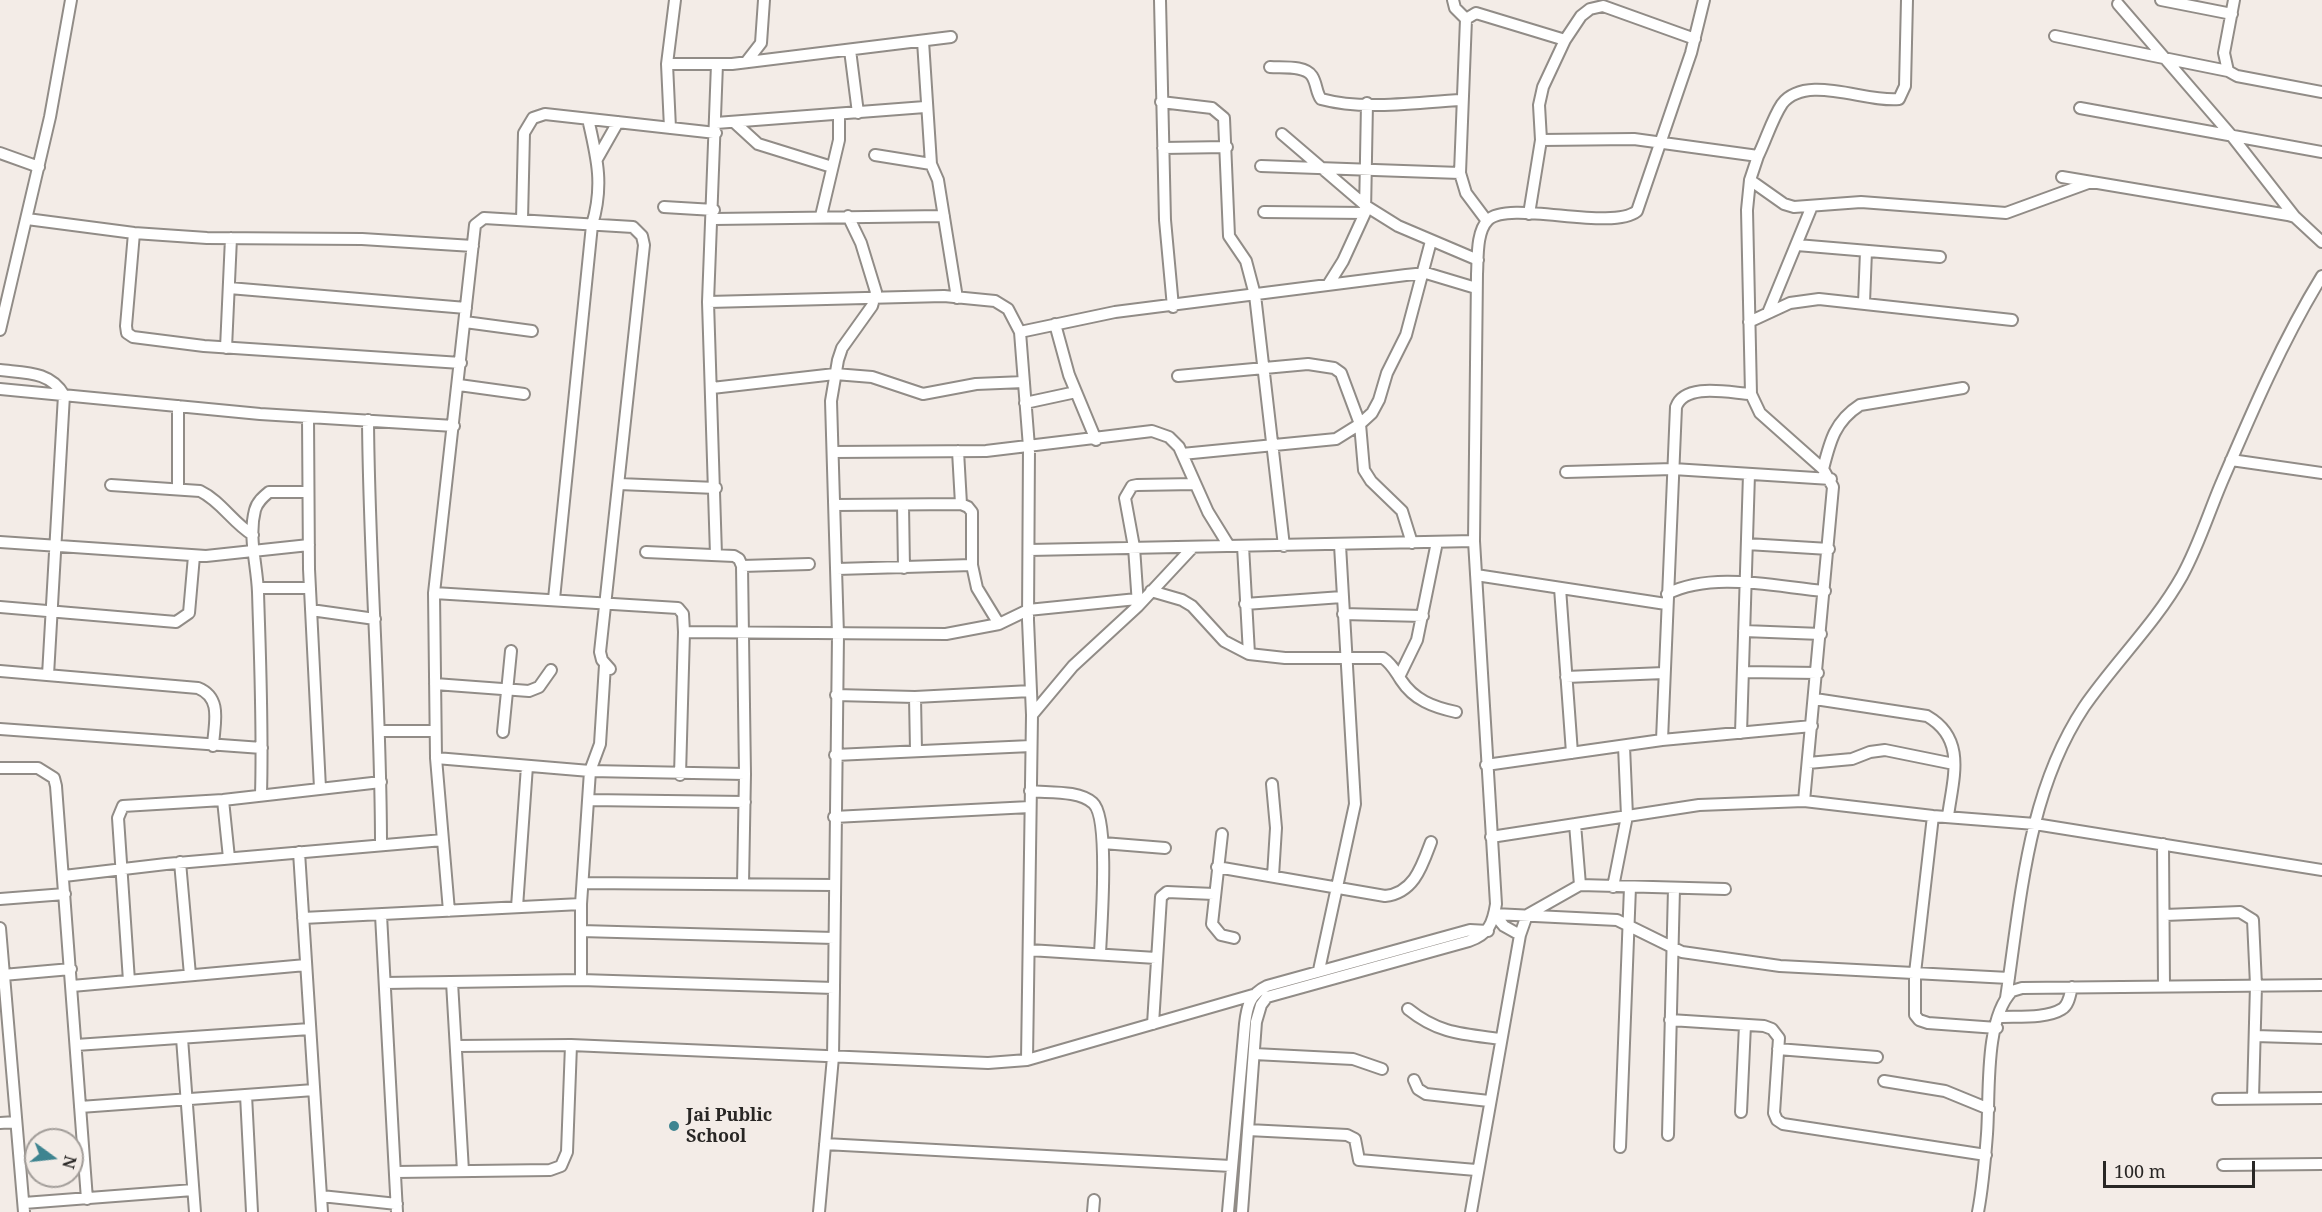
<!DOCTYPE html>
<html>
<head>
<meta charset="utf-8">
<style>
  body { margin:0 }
  #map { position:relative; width:2322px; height:1212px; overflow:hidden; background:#f3ece7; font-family:"Noto Serif",serif }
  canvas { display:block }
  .north { position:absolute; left:24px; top:1128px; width:60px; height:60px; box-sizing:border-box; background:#f3ece7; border:2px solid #a29d99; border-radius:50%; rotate:105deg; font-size:16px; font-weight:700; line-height:24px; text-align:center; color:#292725 }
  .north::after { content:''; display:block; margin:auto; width:21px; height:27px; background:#3e8490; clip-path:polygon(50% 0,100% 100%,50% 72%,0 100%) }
  .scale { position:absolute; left:2103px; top:1161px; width:152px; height:27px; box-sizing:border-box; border:3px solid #292725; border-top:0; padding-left:8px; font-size:18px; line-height:21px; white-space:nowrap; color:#292725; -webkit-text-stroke:4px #f3ece7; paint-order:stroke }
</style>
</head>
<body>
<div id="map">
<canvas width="2322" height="1212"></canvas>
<div class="north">N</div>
<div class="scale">100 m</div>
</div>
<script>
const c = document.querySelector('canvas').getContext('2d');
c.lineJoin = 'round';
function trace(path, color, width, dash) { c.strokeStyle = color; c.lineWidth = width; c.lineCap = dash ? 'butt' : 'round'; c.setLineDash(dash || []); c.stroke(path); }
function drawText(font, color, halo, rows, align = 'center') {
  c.font = font + ' "Noto Serif",serif'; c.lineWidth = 4.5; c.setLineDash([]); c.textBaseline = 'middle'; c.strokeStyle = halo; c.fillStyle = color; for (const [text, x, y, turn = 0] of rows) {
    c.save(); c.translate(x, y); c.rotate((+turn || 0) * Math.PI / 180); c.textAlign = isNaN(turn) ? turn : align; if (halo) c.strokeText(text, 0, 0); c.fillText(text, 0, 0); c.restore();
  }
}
const minor = new Path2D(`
  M1160 0 1165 220 1173 307
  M1453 0 1455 8 1466 19
  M2161 0 2232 14
  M2234 0 2224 53 2228 71 2237 76 2322 92
  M2118 4 2231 135 2295 217
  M2055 36 2228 71
  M923 41 931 164 938 180 957 298
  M850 50 858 113
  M747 61 761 43 764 0
  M667 64H732L951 37
  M1270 67C1282 68 1305 65 1312 76 1317 84 1316 92 1321 99 1365 111 1417 102 1462 100
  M1161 102 1212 108 1224 118 1229 236 1246 261 1255 295 1284 546
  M2080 108 2322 152
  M734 122 758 144 832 167
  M716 123 925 107
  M670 128 667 64 675 0
  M1282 134 1366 206 1398 226 1478 260
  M1541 140 1634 139 1758 156C1766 140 1772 119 1782 104 1806 73 1866 103 1899 99L1905 86 1907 0
  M1163 148 1227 147
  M0 153 39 167
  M875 155 931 164
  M1758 156 1750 180 1747 210 1751 394 1760 413 1823 469 1833 487 1804 801
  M597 159 618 122
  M1261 166 1460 173
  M2062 177 2288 215 2295 217 2322 242
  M1750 180 1784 204 1794 207 1861 202 2006 213 2091 182
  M664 207 714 210
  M1264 212 1365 213
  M1529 214 1541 140 1539 105 1543 87 1565 40 1581 16 1590 9 1603 6 1695 39
  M821 216 839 140V115
  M27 219 134 233 207 238 362 239 473 246
  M714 219 944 216
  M522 220 524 133 533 118 545 114 716 133
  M1487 221 1466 193 1460 173 1466 19 1476 13 1565 40
  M134 233 126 326 127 333 133 337 204 346 461 363
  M1797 245 1940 257
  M1328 285 1343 261 1365 213 1367 103
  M229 288 466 308
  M708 302 944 296 995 301 1008 309 1020 332 1029 447 1028 620 1032 715 1027 1060
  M1864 303 1866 251
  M1768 313 1812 206
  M465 322 532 331
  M1749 322 1790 303 1819 299 2012 320
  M1055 324 1069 375 1096 440
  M0 330 50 117 71 0
  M1020 332 1115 312 1406 275 1426 273 1476 288
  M226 348 231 238
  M0 370C25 373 50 371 64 395L48 675
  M1178 376 1308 364 1334 368 1341 373 1360 424 1364 470 1371 481 1402 511 1412 543
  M459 385 524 394
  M712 388 835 374 872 377 923 394 976 384 1024 382
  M0 389 260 414 454 426
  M1025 403 1076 392
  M178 406V489
  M308 417 309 569 320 788
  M368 420C369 562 381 703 381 845
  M958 451 961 504
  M833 452 986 451 1152 431 1169 437 1179 447 1208 512 1229 546
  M1182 454 1336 439 1360 424 1372 413 1379 400 1387 373 1406 335 1431 241
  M2231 460 2322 473
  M1823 469C1830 441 1835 421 1860 405L1963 388
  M1566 472 1673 469 1831 479
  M619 484 716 488
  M111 485 200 491C221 501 233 523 253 535
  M835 505 961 504 968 507 972 512V565L977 588 999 624
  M903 505 904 568
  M0 542 206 556 309 545
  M1747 544 1829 549
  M1243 546 1249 654
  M1029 550 1474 541
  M646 552 734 556 739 559 742 566 745 774 743 884
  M716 555 708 302 717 64
  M742 566 809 564
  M837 569 972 565
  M1476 575 1666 604
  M258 588H310
  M1560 588 1572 753
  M1151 591 1182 600 1192 606 1224 641 1249 654 1285 658H1383C1392 664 1395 671 1401 680 1414 700 1433 707 1456 712
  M434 593 678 608 683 614 684 632 680 775
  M1667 594C1713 571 1776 587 1825 591
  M554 599 592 225C604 185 597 158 588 119
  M1245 604 1342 597
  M1138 605 1134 547 1125 498 1132 486 1137 485 1195 484
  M0 607 176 622 189 613 194 556
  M311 610 375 619
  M1343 614 1423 616
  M1744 631 1821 634
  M684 632 946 634 999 624 1028 610 1137 599
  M0 671 198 688C223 698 214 724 213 746
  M1743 672 1818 673
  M1399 677 1417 640 1437 542
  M1566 677 1664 673
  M435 684 529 691 539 687 551 670
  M836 695 915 697 1031 691
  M915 697 916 751
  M1815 699 1927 716C1967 739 1953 778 1948 816
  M1032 715 1073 666 1138 606 1193 547
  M0 729 262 748
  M379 731H435
  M503 732 511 651
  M1741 733 1749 474
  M1662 740 1676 407C1685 382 1730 393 1751 394
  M835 755 1031 746
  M436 758 590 771 745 774
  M1808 763 1852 759 1870 752 1885 750 1954 764
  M1486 765 1662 740 1812 726
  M0 768H38L54 778 56 786 87 1199
  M1272 784 1276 828 1273 876
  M1030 791C1048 793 1079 790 1093 803 1110 818 1101 928 1100 954
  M261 794C263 727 260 659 258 592 257 565 248 537 255 510 257 502 263 497 269 492H308
  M223 800 229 858
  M588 800 745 802
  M1933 816 1915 973V1015L1919 1020 1928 1023 1997 1028
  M834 817 1030 807
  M1575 824 1580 885
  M1222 834 1212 924 1221 935 1234 938
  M1491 837 1699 805 1804 801 1933 816 2035 824 2322 870
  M1103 843 1165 848
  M2163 844 2164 986
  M299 852 322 1212
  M180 862 190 975
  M1217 867 1385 896C1414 893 1422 866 1431 842
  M64 876 166 864 443 840
  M583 883 834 885
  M1613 887 1627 816 1624 746
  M0 899 65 894
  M517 907 527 766
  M449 911 436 758 434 593 475 225 484 218 633 227 642 236 644 245 600 652 602 660 610 669
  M1494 914 1617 920 1682 952 1780 966 2009 978
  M1494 914 1504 926 1520 935
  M381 915 397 1212
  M2165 915 2240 912 2253 920 2256 985 2253 1098
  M303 918 581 904
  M0 928 24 1212
  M581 931 834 938
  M1029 950 1156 958
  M1319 970 1355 804 1340 545
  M3 975 71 969
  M581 980V904L590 771 600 744 605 665
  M129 981 118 818 123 806 223 800 381 782
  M452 982 463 1171
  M385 983 581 980 834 988
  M72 986 306 965
  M2006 998C2021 899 2027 793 2084 707 2115 662 2155 624 2182 576 2198 547 2208 515 2221 484 2251 414 2282 341 2322 276
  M1408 1009C1439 1034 1463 1034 1501 1039
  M1999 1017C2017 1016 2046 1019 2062 1009 2069 1005 2070 994 2072 987
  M1670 1020 1764 1026 1772 1029 1779 1038 1774 1113 1777 1120 1783 1124 1986 1155
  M1153 1024 1161 897 1167 892 1214 894
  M2255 1036 2322 1038
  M182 1038 195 1212
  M76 1045 310 1029
  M456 1046 571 1045 988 1063 1027 1060 1253 995
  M1778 1049 1877 1057
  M1254 1054 1353 1059 1382 1069
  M1414 1080 1418 1089 1426 1094 1489 1101
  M1884 1081 1945 1091 1989 1109
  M246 1095 252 1212
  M2218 1099 2322 1098
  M80 1107 314 1090
  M1741 1112 1745 1025
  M0 1123 16 1122
  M1248 1130 1347 1135 1355 1139 1359 1160 1476 1170
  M1668 1135 1674 888
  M825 1144 1231 1166
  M1620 1147 1630 887
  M2223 1165 2322 1164
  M396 1172 550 1170 561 1166 567 1152 571 1045
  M321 1196 397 1204
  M24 1203 193 1190
  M819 1212 833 1057 834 988 838 635 831 401 838 360 842 348 872 306 876 292 861 243 848 216
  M1093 1212 1094 1200
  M1228 1212 1245 1024C1247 1006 1250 994 1267 986L1470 930 1488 931
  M1242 1212 1256 1022 1261 1005 1267 997 1469 941C1489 934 1493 923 1496 904L1474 541 1477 274C1478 258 1476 232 1488 220 1509 199 1611 232 1637 211L1691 53 1704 0
  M1471 1212 1520 935 1527 915 1580 885 1725 889
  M1978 1212C1983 1186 1985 1160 1987 1134 1990 1095 1984 1020 2012 991L2022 988 2322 985`);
trace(minor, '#918c87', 14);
trace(minor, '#fff', 10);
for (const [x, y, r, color] of [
  [674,1126,6,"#3e8490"]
]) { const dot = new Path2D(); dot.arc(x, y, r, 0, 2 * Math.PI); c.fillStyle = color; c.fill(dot); trace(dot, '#f3ece7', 2); }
drawText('bold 18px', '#292725', '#f3ece7', [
  ["Jai Public",686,1116],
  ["School",686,1137]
], 'left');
</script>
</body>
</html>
